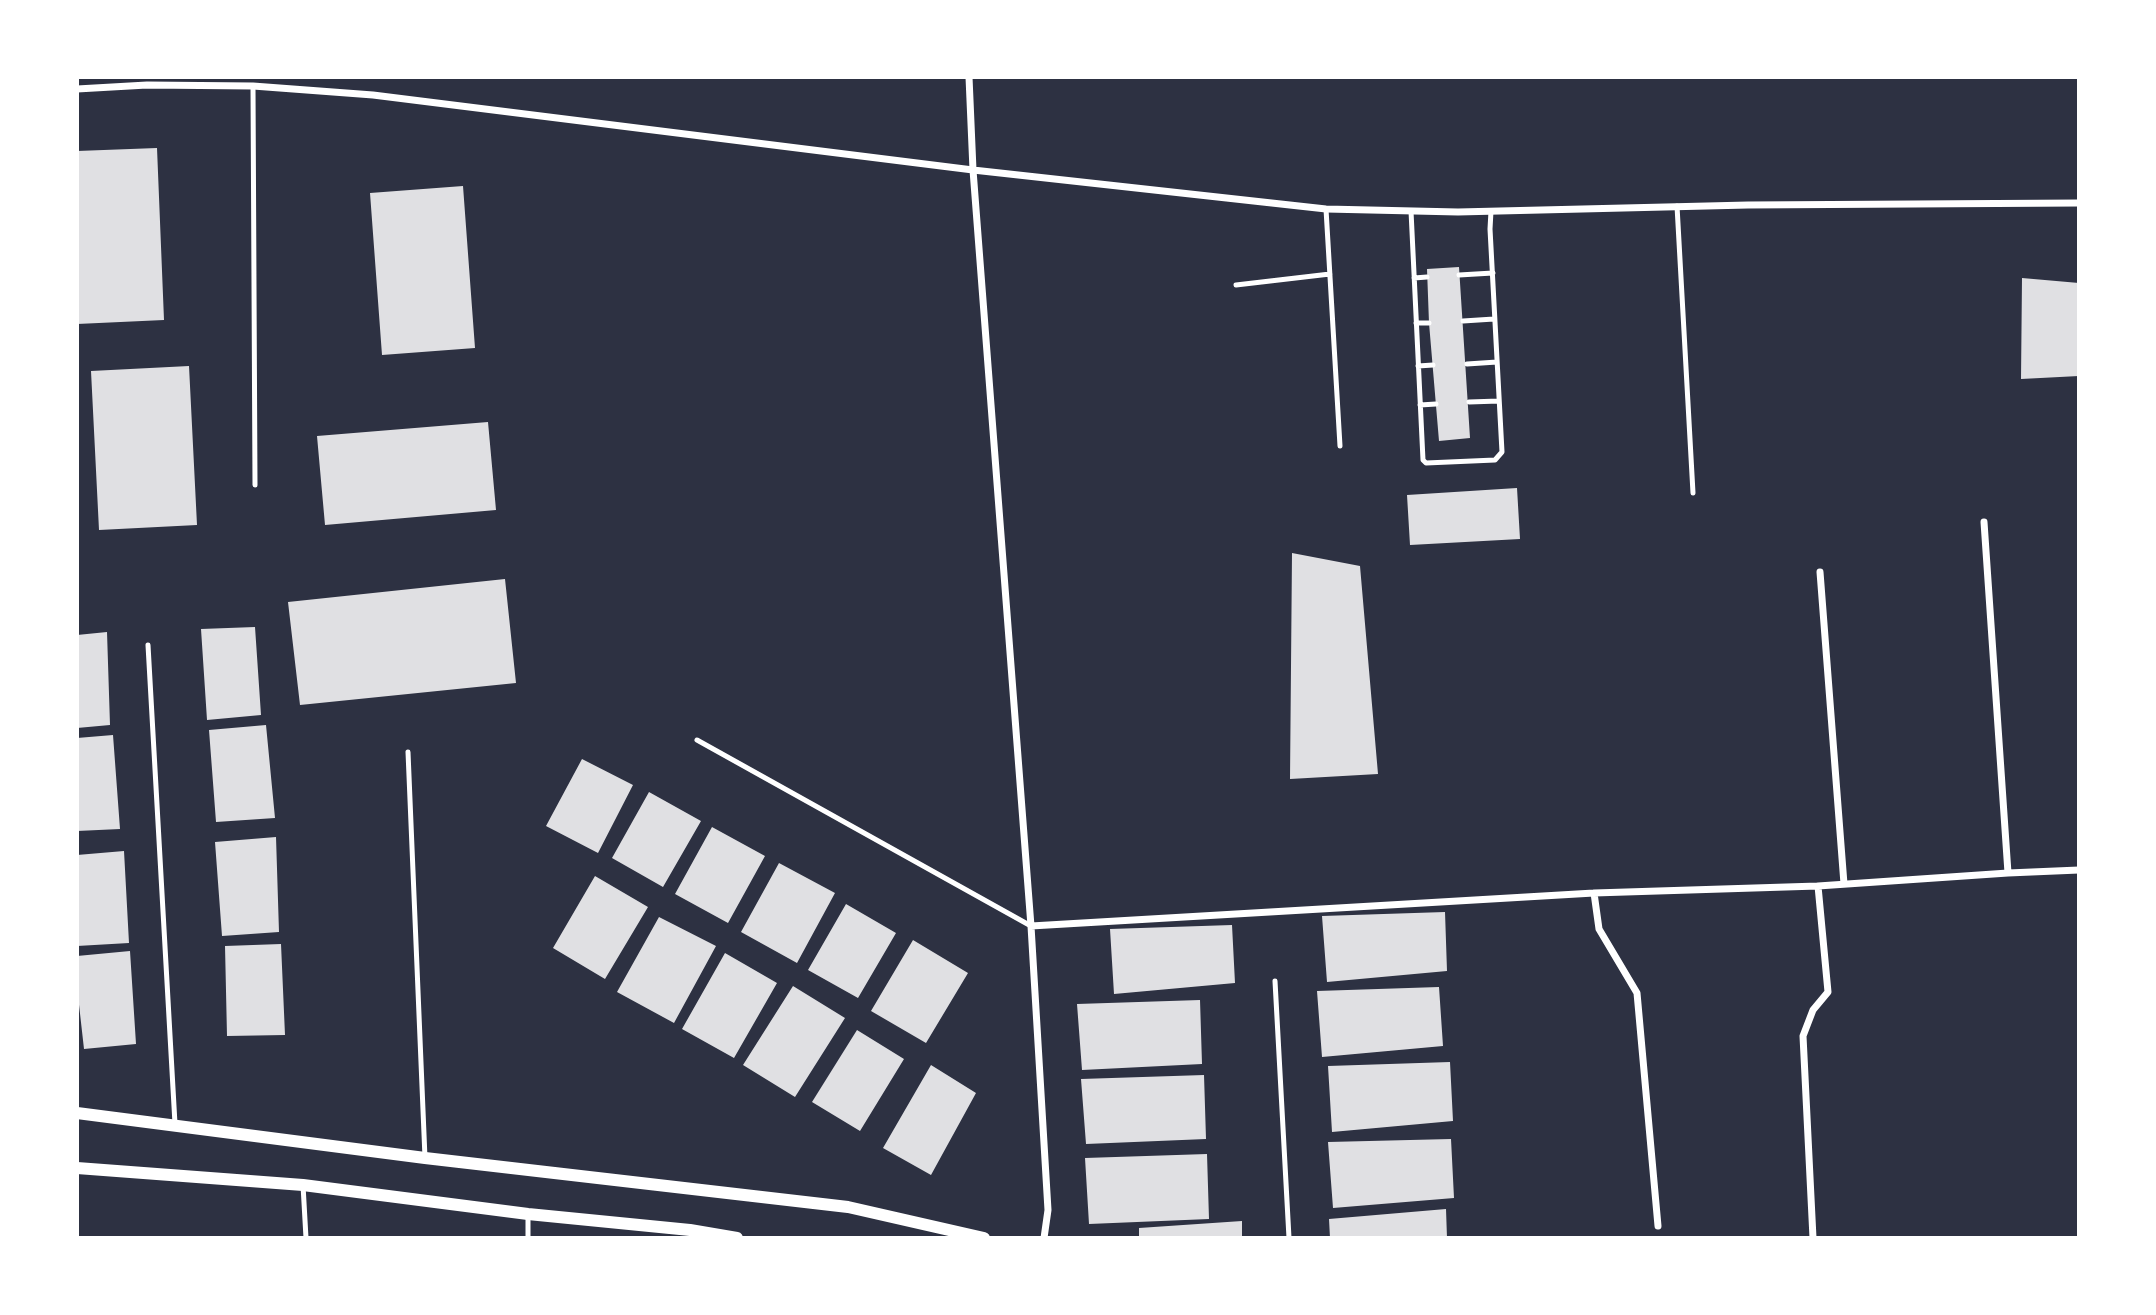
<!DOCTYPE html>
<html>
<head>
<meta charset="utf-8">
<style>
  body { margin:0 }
  #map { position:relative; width:2156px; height:1315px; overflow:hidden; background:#2d3142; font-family:Georgia,serif }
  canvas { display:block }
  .frame { position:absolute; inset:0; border:79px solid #fff; pointer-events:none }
</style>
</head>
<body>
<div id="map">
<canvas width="2156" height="1315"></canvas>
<div class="frame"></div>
</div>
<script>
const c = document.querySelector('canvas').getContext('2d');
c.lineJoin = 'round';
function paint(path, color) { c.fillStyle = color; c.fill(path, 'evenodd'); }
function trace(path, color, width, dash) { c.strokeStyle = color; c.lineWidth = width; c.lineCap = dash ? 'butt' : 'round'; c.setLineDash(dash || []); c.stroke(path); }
paint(new Path2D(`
  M157 148 164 320 77 324V151Z
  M463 186 475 348 382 355 370 193Z
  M1459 267 1470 438 1439 441 1429 323 1427 269Z
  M2022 278 2079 283V376L2021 379Z
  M189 366 197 525 99 530 91 371Z
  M488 422 496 510 325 525 317 436Z
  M1517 488 1520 539 1410 545 1407 495Z
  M1292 553 1360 566 1378 774 1290 779Z
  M505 579 516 683 300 705 288 602Z
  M255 627 261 715 207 720 201 629Z
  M107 632 110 725 77 728V635Z
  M266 725 275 818 216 822 209 730Z
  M113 735 120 829 77 831V738Z
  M582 759 633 785 598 853 546 826Z
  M649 792 701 821 663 887 612 858Z
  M712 827 765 856 728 923 675 894Z
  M276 837 279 932 222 936 215 842Z
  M124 851 129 943 77 946V855Z
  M779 863 835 893 797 963 741 932Z
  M595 876 648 907 605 979 553 948Z
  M846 904 896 933 858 998 808 970Z
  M1445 912 1447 971 1327 982 1322 916Z
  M659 917 716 946 674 1023 617 992Z
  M1232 925 1235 983 1114 994 1110 929Z
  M913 940 968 973 926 1043 871 1011Z
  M281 944 285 1035 227 1036 225 946Z
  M130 951 136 1044 84 1049 77 987V956Z
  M725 953 777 983 734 1058 682 1029Z
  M793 986 845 1018 795 1097 743 1065Z
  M1439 987 1443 1046 1322 1057 1317 991Z
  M1200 1000 1202 1064 1082 1070 1077 1004Z
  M857 1030 904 1059 860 1131 812 1102Z
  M1450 1062 1453 1121 1332 1132 1328 1066Z
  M931 1065 976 1093 931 1175 883 1148Z
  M1204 1075 1206 1139 1086 1144 1081 1079Z
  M1451 1139 1454 1198 1333 1208 1328 1142Z
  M1207 1154 1209 1219 1089 1224 1085 1158Z
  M1446 1209 1447 1238H1330L1329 1219Z
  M1242 1221V1238H1139V1228Z`), '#e0e0e3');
trace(new Path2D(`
  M253 86 255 485
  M1677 206 1693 493
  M1326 209 1340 446
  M1411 211 1423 460 1426 463 1495 460 1502 452 1490 229 1491 211
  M1459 275 1493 273
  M1414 278 1427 277
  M1236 285 1330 274
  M1463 321 1494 319
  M1416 323H1429
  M1467 364 1497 362
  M1418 366 1433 365
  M1469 402 1499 401
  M1420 405 1436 404
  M148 645 175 1124
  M697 740 1031 926
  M408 752 425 1158
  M1275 981 1289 1238
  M303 1185 306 1238
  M528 1214V1238`), '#fff', 5);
trace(new Path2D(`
  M969 77 973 170 1031 926 1048 1210 1044 1238
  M77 89 147 85 253 86 373 95 973 170 1326 209 1458 212 1748 205 2079 203
  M1984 522 2008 873
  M1820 572 1844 884
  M1594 893 1599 929 1637 993 1658 1226
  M1031 926 1594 893 1818 886 2008 873 2079 870
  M1813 1238 1803 1036 1813 1010 1828 992 1818 886`), '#fff', 7);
trace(new Path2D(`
  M77 1113 425 1158 848 1207 984 1238
  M77 1168 303 1185 528 1214 690 1230 737 1238`), '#fff', 12);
</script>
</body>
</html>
